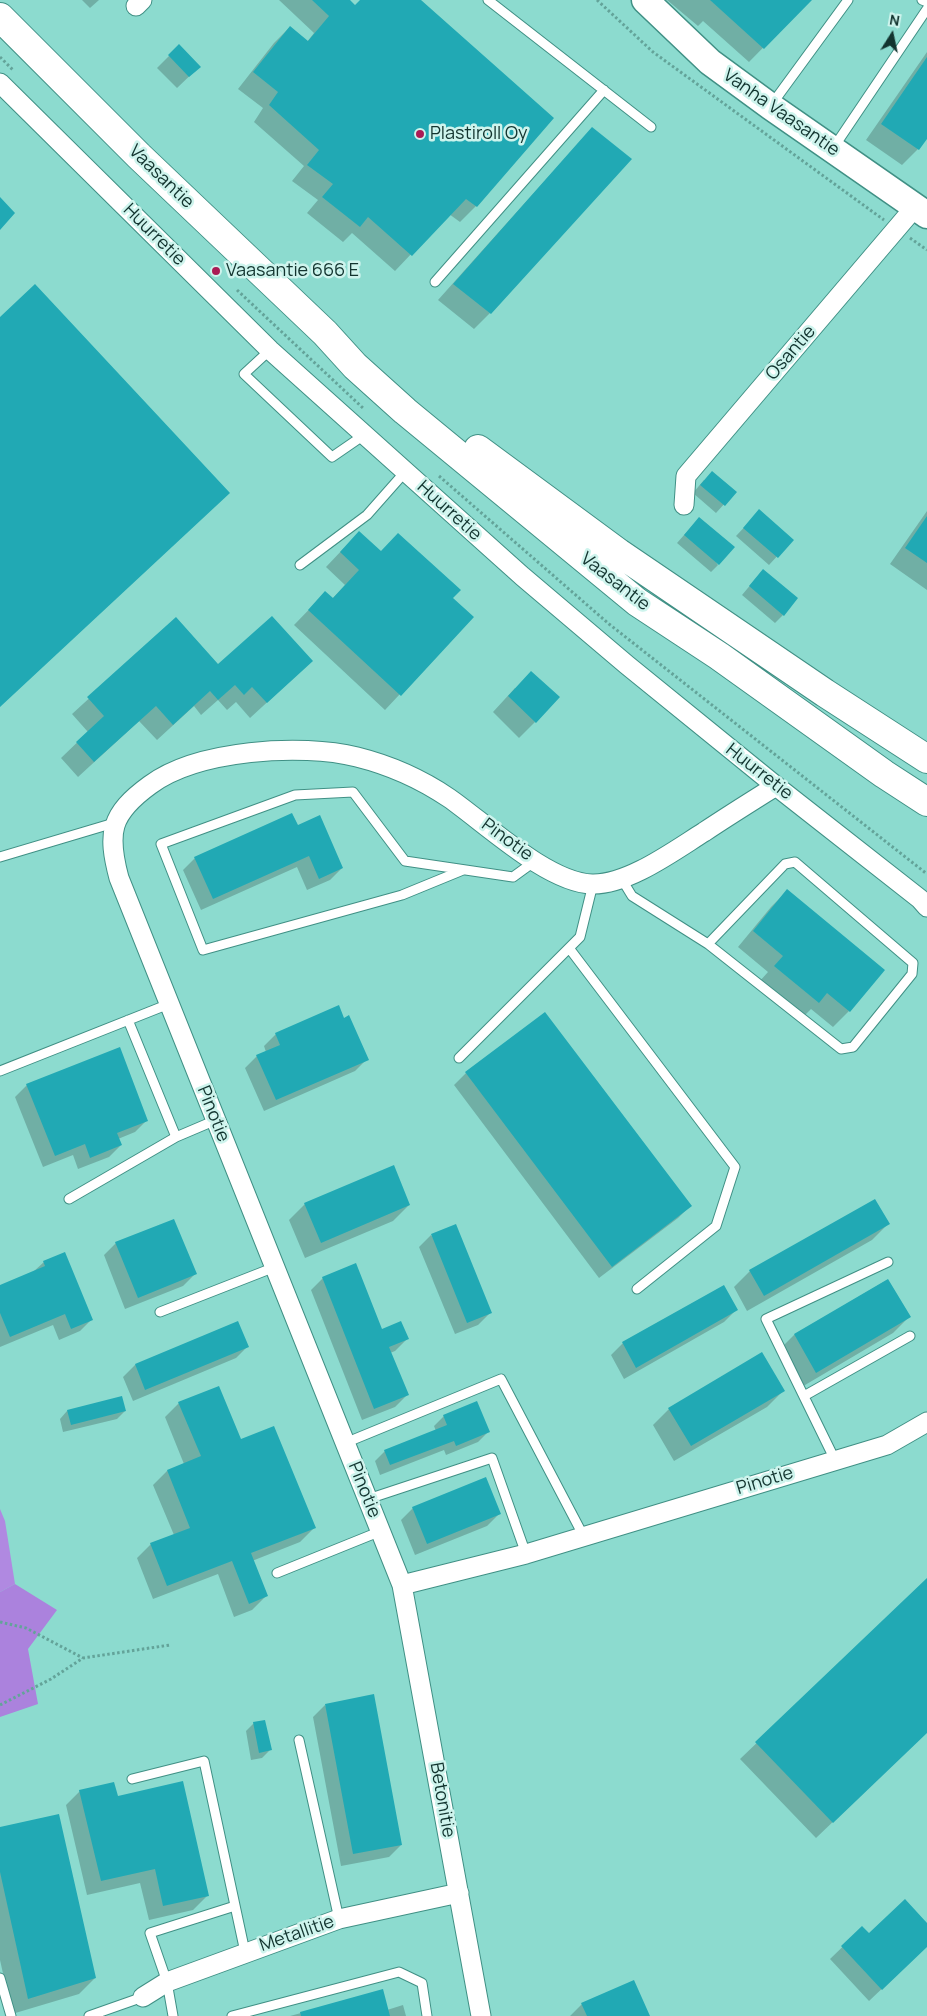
<!DOCTYPE html>
<html>
<head>
<meta charset="utf-8">
<style>
  body { margin:0 }
  #map { position:relative; width:927px; height:2016px; overflow:hidden; background:#8cdbcf; font-family:Manrope,sans-serif }
  canvas { display:block }
  .north { position:absolute; left:867px; top:10px; width:50px; height:50px; -webkit-text-stroke:4px #cef4ed; paint-order:stroke; rotate:10deg; font-size:14px; font-weight:700; line-height:20px; text-align:center; color:#12342f }
  .north::after { content:''; display:block; margin:auto; width:18px; height:22px; background:#12342f; clip-path:polygon(50% 0,100% 100%,50% 72%,0 100%) }
</style>
</head>
<body>
<div id="map">
<canvas width="927" height="2016"></canvas>
<div class="north">N</div>
</div>
<script>
const c = document.querySelector('canvas').getContext('2d');
c.lineJoin = 'round';
function paint(path, color) { c.fillStyle = color; c.fill(path, 'evenodd'); }
function trace(path, color, width, dash) { c.strokeStyle = color; c.lineWidth = width; c.lineCap = dash ? 'butt' : 'round'; c.setLineDash(dash || []); c.stroke(path); }
function drawText(font, color, halo, rows, align = 'center') {
  c.font = font + ' Manrope,sans-serif'; c.lineWidth = 5; c.setLineDash([]); c.textBaseline = 'middle'; c.strokeStyle = halo; c.fillStyle = color; for (const [text, x, y, turn = 0] of rows) {
    c.save(); c.translate(x, y); c.rotate((+turn || 0) * Math.PI / 180); c.textAlign = isNaN(turn) ? turn : align; if (halo) c.strokeText(text, 0, 0); c.fillText(text, 0, 0); c.restore();
  }
}
paint(new Path2D(`
  M0 1509 5 1521 15 1584 0 1592Z`), '#b089e1');
paint(new Path2D(`
  M15 1584 57 1610 28 1649 38 1704 0 1717V1592Z`), '#ab82dd');
paint(new Path2D(`
  M82 0H99L90 8Z
  M279 0H348L355 7 362 0H419L552 118 476 206 460 222 449 214 395 271 352 233 343 242 307 213 318 200 292 181 304 166 254 122 263 108 238 89 274 43 290 27 307 42 314 33Z
  M667 0H810L749 62 703 21 698 26Z
  M179 46 199 67 177 88 157 68Z
  M927 52V137L918 149 902 165 866 140Z
  M592 128 490 313 474 329 438 300Z
  M704 480 735 492 716 513 693 493Z
  M927 511V590L890 564Z
  M752 519 792 540 769 565 736 536Z
  M692 526 718 565 711 572 677 543Z
  M344 548 381 552 452 598 472 617 385 710 294 625 325 593 332 599 345 585 326 567Z
  M763 570 783 615 775 623 742 595Z
  M176 619 218 666 312 661 250 718 236 702 227 710 218 700 201 715 194 706 157 740 139 721 78 777 61 758 88 732 72 714Z
  M515 688 535 722 519 738 493 712Z
  M297 827 342 868 330 880 307 890 297 867 201 910 183 870 195 858Z
  M787 891 849 1011 833 1027 811 1009 802 1018 759 982 768 972 738 947 771 907Z
  M344 1019 367 1059 355 1071 264 1111 245 1068 257 1056 266 1052 264 1046 276 1034Z
  M466 1073 690 1206 678 1218 599 1278 454 1085Z
  M27 1085 147 1120 135 1132 118 1139 121 1145 109 1157 78 1169 73 1155 43 1167 15 1097Z
  M305 1204 409 1205 393 1221 305 1258 289 1220Z
  M888 1224 872 1240 747 1311 734 1287 750 1271Z
  M431 1235 490 1313 478 1325 455 1334 419 1247Z
  M116 1243 195 1274 183 1286 125 1309 104 1255Z
  M44 1262 92 1319 80 1331 59 1340 53 1325 0 1347V1286L33 1272Z
  M323 1278 381 1330 407 1339 395 1351 390 1353 407 1395 395 1407 362 1420 311 1290Z
  M887 1280 909 1317 893 1333 800 1388 778 1351 794 1335Z
  M736 1310 724 1322 624 1379 611 1355 623 1343Z
  M248 1346 236 1358 133 1401 123 1377 135 1365Z
  M783 1391 767 1407 674 1461 653 1425 669 1409Z
  M179 1403 240 1441 314 1528 300 1542 252 1561 266 1596 252 1610 234 1617 218 1574 153 1599 137 1558 151 1544 174 1535 153 1485 167 1471 184 1464 165 1417Z
  M67 1411H125L117 1419 63 1432 60 1419Z
  M444 1416 488 1432 478 1442 446 1455 444 1450 380 1475 375 1461 385 1451 436 1431 434 1426Z
  M413 1508 499 1514 487 1526 415 1555 401 1520Z
  M927 1580V1732L816 1838 740 1759Z
  M325 1705 401 1845 389 1857 341 1866 313 1717Z
  M254 1723 270 1750 262 1758 251 1760 246 1731Z
  M80 1791 117 1797 208 1895 193 1910 149 1920 140 1883 87 1895 66 1805Z
  M0 1828 95 1978 79 1994 12 2014 0 1960Z
  M927 1924V1946L869 2001 830 1959 862 1928 869 1935Z
  M382 1991 387 2010 403 2005 406 2016H290Z
  M582 2004 649 2016H570Z`), '#0003');
paint(new Path2D(`
  M312 0H350L355 5 360 0H421L554 118 477 207 466 199 412 256 368 217 360 227 322 197 333 184 307 165 319 150 269 105 278 92 253 72 290 26 308 41 329 16Z
  M710 0H812L764 49Z
  M179 44 201 67 189 77 168 55Z
  M927 57V139L919 150 881 124Z
  M592 127 632 159 491 314 453 284Z
  M0 197 15 213 0 230Z
  M35 284 230 493 0 707V317Z
  M712 471 737 492 725 506 700 485Z
  M759 509 794 540 778 558 743 528Z
  M927 516V563L905 548Z
  M699 517 735 547 719 565 684 535Z
  M359 531 381 551 398 533 461 590 453 598 474 617 401 696 308 610 325 591 333 598 359 570 340 552Z
  M763 569 798 598 784 616 749 586Z
  M272 616 313 661 267 703 252 687 244 695 235 685 218 700 210 691 173 725 156 706 94 762 76 742 104 716 87 697 176 617 218 664Z
  M531 671 560 697 536 723 508 696Z
  M292 813 298 825 320 815 343 868 319 879 309 856 213 899 194 857Z
  M787 889 885 970 850 1012 827 993 819 1003 774 966 783 956 753 931Z
  M339 1005 344 1018 349 1015 369 1060 276 1100 256 1055 280 1045 275 1033Z
  M545 1012 692 1206 612 1267 465 1072Z
  M120 1047 148 1121 117 1133 122 1145 90 1158 85 1144 55 1156 26 1084Z
  M394 1165 410 1205 321 1243 304 1203Z
  M875 1199 890 1224 764 1296 749 1270Z
  M174 1219 197 1274 138 1298 115 1242Z
  M456 1224 492 1313 467 1323 431 1234Z
  M65 1252 93 1320 71 1329 65 1314 10 1337 0 1313V1285L45 1266 43 1261Z
  M356 1263 382 1329 401 1321 409 1339 389 1347 409 1395 374 1409 322 1277Z
  M888 1279 911 1317 816 1373 794 1334Z
  M724 1285 738 1310 636 1368 622 1342Z
  M238 1321 249 1347 145 1390 135 1364Z
  M762 1352 785 1391 691 1446 668 1408Z
  M219 1386 241 1439 274 1426 316 1528 251 1553 268 1596 249 1604 232 1561 167 1586 150 1543 190 1528 167 1470 201 1456 178 1402Z
  M122 1396 126 1411 71 1425 67 1410Z
  M477 1401 490 1432 456 1446 454 1441 390 1465 384 1450 447 1425 443 1415Z
  M486 1477 501 1514 427 1544 412 1507Z
  M927 1578V1733L833 1823 755 1742Z
  M374 1694 402 1845 353 1854 325 1704Z
  M265 1720 272 1750 259 1753 253 1722Z
  M183 1781 209 1896 163 1906 155 1869 101 1881 79 1790 114 1782 118 1796Z
  M59 1814 96 1978 28 1999 0 1872V1827Z
  M905 1899 927 1923V1947L882 1990 841 1946 862 1926 869 1933Z
  M634 1980 650 2016H587L581 2003Z
  M383 1989 390 2016H301L300 2012Z`), '#21a9b4');
const lane = new Path2D(`
  M488 0 651 127
  M922 0 927 2
  M772 104 848 0
  M834 147 927 9
  M435 282 604 90
  M270 350 244 374 332 457 364 435
  M300 565 367 515 405 472
  M0 857 114 823
  M463 870 402 895 203 950 161 844 295 795 353 792 405 861 513 877 535 861
  M621 878 632 896 708 944 841 1049 853 1047 912 974 913 963 795 862 785 864 708 944
  M569 948 735 1167 716 1226 637 1289
  M128 1020 176 1137 216 1120
  M459 1058 580 937 593 884
  M0 1071 169 1004
  M69 1199 176 1137
  M160 1312 275 1267
  M804 1396 910 1336
  M345 1443 501 1379 583 1535
  M835 1460 766 1319 888 1262
  M368 1499 492 1458 526 1554
  M277 1573 381 1531
  M299 1740 339 1919
  M132 1779 204 1761 245 1952
  M0 1978 11 2016
  M89 2016 143 1997
  M173 2016 167 1982 150 1933 235 1906
  M232 2016 399 1972 422 1983 427 2016`);
const street = new Path2D(`
  M136 6 142 0
  M0 83 270 350 522 576 627 665 776 786 920 899 927 907
  M684 505 686 476 915 207
  M776 786C752 801 728 816 704 832 675 850 628 885 592 884 548 883 485 823 449 798 421 779 389 765 357 757 301 743 197 750 150 785 110 814 107 833 119 878L402 1585 526 1554 887 1445 927 1422
  M402 1585 481 2016
  M143 1997 167 1982 339 1919 459 1893`);
const secondary = new Path2D(`
  M645 0 710 62 770 106 927 215`);
const highway = new Path2D(`
  M0 17 139 156 325 333 355 366 405 411 637 602 719 656 884 774 927 802
  M478 449 619 553 825 693 927 759`);
trace(lane, '#409085', 11);
trace(street, '#409085', 21);
trace(secondary, '#409085', 29);
trace(highway, '#409085', 30);
trace(new Path2D(`
  M597 0 653 52 884 220
  M0 57 13 70
  M910 238 927 250
  M237 290 364 409
  M439 476 609 624 927 874
  M0 1622 26 1628 83 1658
  M0 1705 51 1679 83 1658 170 1645`), '#63a399', 3, [2.5, 2.5]);
trace(lane, '#fff', 9);
trace(street, '#fff', 19);
trace(secondary, '#fff', 26);
trace(highway, '#fff', 28);
for (const [x, y, r, color] of [
  [420,134,5,"#aa1b55"],
  [216,271,5,"#aa1b55"]
]) { const dot = new Path2D(); dot.arc(x, y, r, 0, 2 * Math.PI); c.fillStyle = color; c.fill(dot); trace(dot, '#cef4ed', 2); }
drawText('18px', '#12342f', '#cef4ed', [
  ["Vanha Vaasantie",781,113,35],
  ["Vaasantie",161,177,44],
  ["Huurretie",154,235,45],
  ["Osantie",791,353,-49],
  ["Huurretie",449,511,42],
  ["Vaasantie",615,582,38],
  ["Huurretie",759,772,38],
  ["Pinotie",507,840,36],
  ["Pinotie",213,1114,68],
  ["Pinotie",765,1481,-17],
  ["Pinotie",364,1490,68],
  ["Betonitie",442,1800,80],
  ["Metallitie",297,1934,-19]
]);
drawText('18px', '#12342f', '#cef4ed', [
  ["Plastiroll Oy",430,134],
  ["Vaasantie 666 E",226,271]
], 'left');
</script>
</body>
</html>
